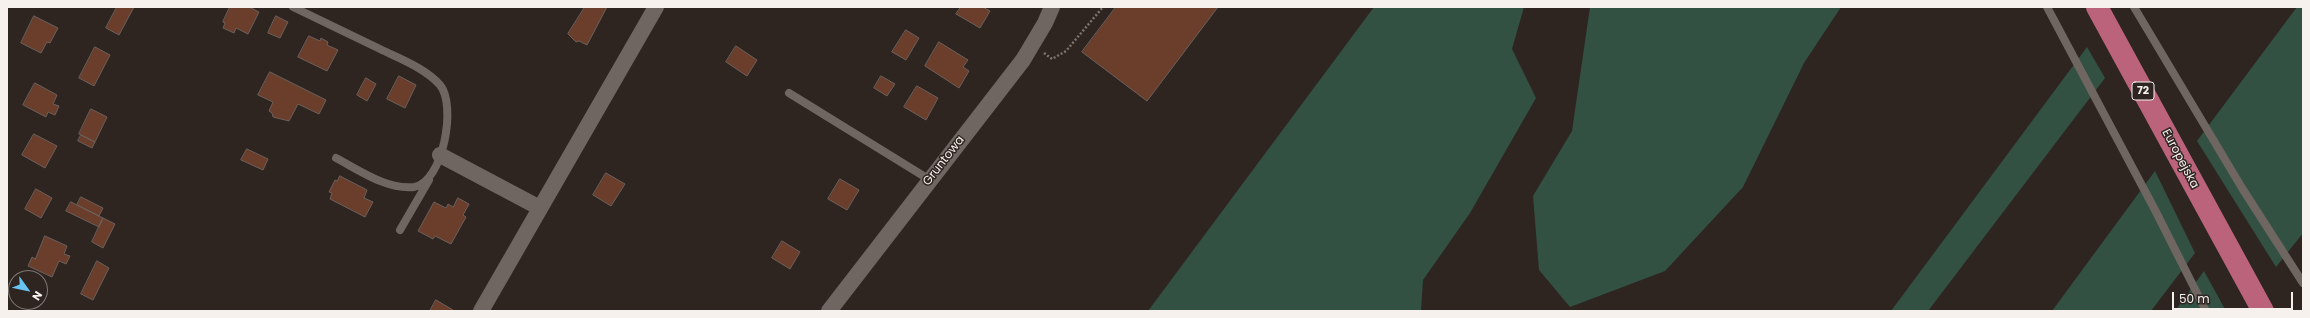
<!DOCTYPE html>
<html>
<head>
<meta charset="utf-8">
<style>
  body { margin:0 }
  #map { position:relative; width:2310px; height:318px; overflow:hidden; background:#2e2521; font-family:Poppins,sans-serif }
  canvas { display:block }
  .frame { position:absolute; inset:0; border:8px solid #f7f1ee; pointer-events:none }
  .north { position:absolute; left:8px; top:270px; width:40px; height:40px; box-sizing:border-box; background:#2e2521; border:1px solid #7e7773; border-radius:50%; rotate:123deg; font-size:11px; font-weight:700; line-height:16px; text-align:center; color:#f7f1ee }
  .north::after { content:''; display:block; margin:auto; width:14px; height:18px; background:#69c3f1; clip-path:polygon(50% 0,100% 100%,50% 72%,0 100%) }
  .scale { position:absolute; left:2172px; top:292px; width:121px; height:18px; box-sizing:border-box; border:2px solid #f7f1ee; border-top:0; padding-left:5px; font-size:12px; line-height:14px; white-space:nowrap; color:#f7f1ee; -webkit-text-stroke:3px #2e2521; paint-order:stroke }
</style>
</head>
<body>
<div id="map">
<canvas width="2310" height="318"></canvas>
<div class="frame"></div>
<div class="north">N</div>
<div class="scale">50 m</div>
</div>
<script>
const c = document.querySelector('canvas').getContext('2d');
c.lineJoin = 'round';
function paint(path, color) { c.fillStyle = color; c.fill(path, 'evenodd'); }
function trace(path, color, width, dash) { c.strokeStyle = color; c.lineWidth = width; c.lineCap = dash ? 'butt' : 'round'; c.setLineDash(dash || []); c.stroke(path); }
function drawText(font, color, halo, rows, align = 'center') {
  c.font = font + ' Poppins,sans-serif'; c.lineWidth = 3; c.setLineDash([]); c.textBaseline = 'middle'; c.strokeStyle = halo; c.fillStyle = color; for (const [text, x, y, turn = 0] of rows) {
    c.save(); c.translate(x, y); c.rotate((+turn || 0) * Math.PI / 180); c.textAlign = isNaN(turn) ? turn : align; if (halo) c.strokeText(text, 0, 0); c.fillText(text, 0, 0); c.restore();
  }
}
paint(new Path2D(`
  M1374 7H1524L1512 49 1536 98 1470 213 1423 280 1421 311H1148Z
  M1590 7H1841L1804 63 1743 187 1665 271 1570 307 1539 270 1533 196 1572 131Z
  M2297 7H2303V233L2276 267 2197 141Z
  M2087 47 2105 78 1928 311H1891Z
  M2155 171 2195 253 2151 311H2052Z
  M2204 271 2226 311H2175Z`), '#325143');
const building = new Path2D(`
  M117 7H134L119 35 106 28Z
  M230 7H249L259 12 248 34 236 28 234 33 223 28 225 23 223 22Z
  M585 7H607L587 45 579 41 576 42 568 34Z
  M961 7H983L990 11 980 28 956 14Z
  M1116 7H1218L1147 101 1082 52Z
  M34 16 58 28 50 43 47 42 41 53 21 43Z
  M276 16 288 22 280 38 268 33Z
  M906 30 919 38 906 60 892 52Z
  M309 36 320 41 321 38 328 42 327 45 338 50 327 71 298 57Z
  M939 42 968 60 963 67 969 71 959 88 925 66Z
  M736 46 757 60 747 76 726 62Z
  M95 47 110 55 94 86 79 78Z
  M270 72 326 100 319 114 298 104 289 121 273 117 272 113 269 111 273 102 258 95Z
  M399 76 416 85 405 108 387 99Z
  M881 76 895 84 887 96 874 88Z
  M366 78 376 84 367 101 357 95Z
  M35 83 57 95 53 104 59 106 55 115 48 112 46 117 23 105Z
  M917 86 938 98 926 120 904 107Z
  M91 109 107 117 95 142 79 134Z
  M34 134 57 146 45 168 22 155Z
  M81 135 95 142 92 148 78 141Z
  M247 149 268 159 263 170 241 160Z
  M606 173 625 184 611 206 593 195Z
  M340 176 367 190 364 198 373 202 365 217 330 199 332 193 329 192 335 180 337 181Z
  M840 179 859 190 847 210 828 199Z
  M36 189 52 198 41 218 25 209Z
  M81 197 103 208 99 216 77 205Z
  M458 198 469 204 463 215 466 217 451 244 435 236 433 239 418 231 434 202 446 208 448 204 453 207Z
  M71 202 103 218 99 227 66 211Z
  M103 218 115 224 103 248 92 242Z
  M45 236 67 246 64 254 70 256 66 264 59 261 52 277 28 266 32 257 35 259Z
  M782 241 800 252 790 269 772 258Z
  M97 261 109 268 93 300 81 294Z
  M436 300 453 310 452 311H430Z`);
paint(building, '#6b3e2c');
trace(building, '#6b605c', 1);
trace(new Path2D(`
  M1044 53 1052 59 1066 51 1103 7`), '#7c7471', 2.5, [2, 2]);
trace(new Path2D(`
  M293 7C322 21 351 35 380 49 400 59 425 68 440 85 457 105 443 183 414 187 387 190 359 170 336 158
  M2047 7 2155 210 2206 311
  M2134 7 2242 188 2303 283
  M789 93 930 180
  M400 230 429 180`), '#6f6561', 8);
trace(new Path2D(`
  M440 155 540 208
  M481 311 656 7
  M829 311 1023 60 1045 23 1052 7`), '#6f6561', 16);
trace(new Path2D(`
  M2097 7 2263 311`), '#ba637b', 22);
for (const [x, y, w] of [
  [2143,91,22]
]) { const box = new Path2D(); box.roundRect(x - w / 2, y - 9, w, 18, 3); c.fillStyle = '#2e2521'; c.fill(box); trace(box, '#f7f1ee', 1); }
drawText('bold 11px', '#f7f1ee', null, [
  ["72",2143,91]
]);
drawText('12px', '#f7f1ee', '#2e2521', [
  ["Europejska",2180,159,62],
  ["Gruntowa",944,161,-52]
]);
</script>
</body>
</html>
